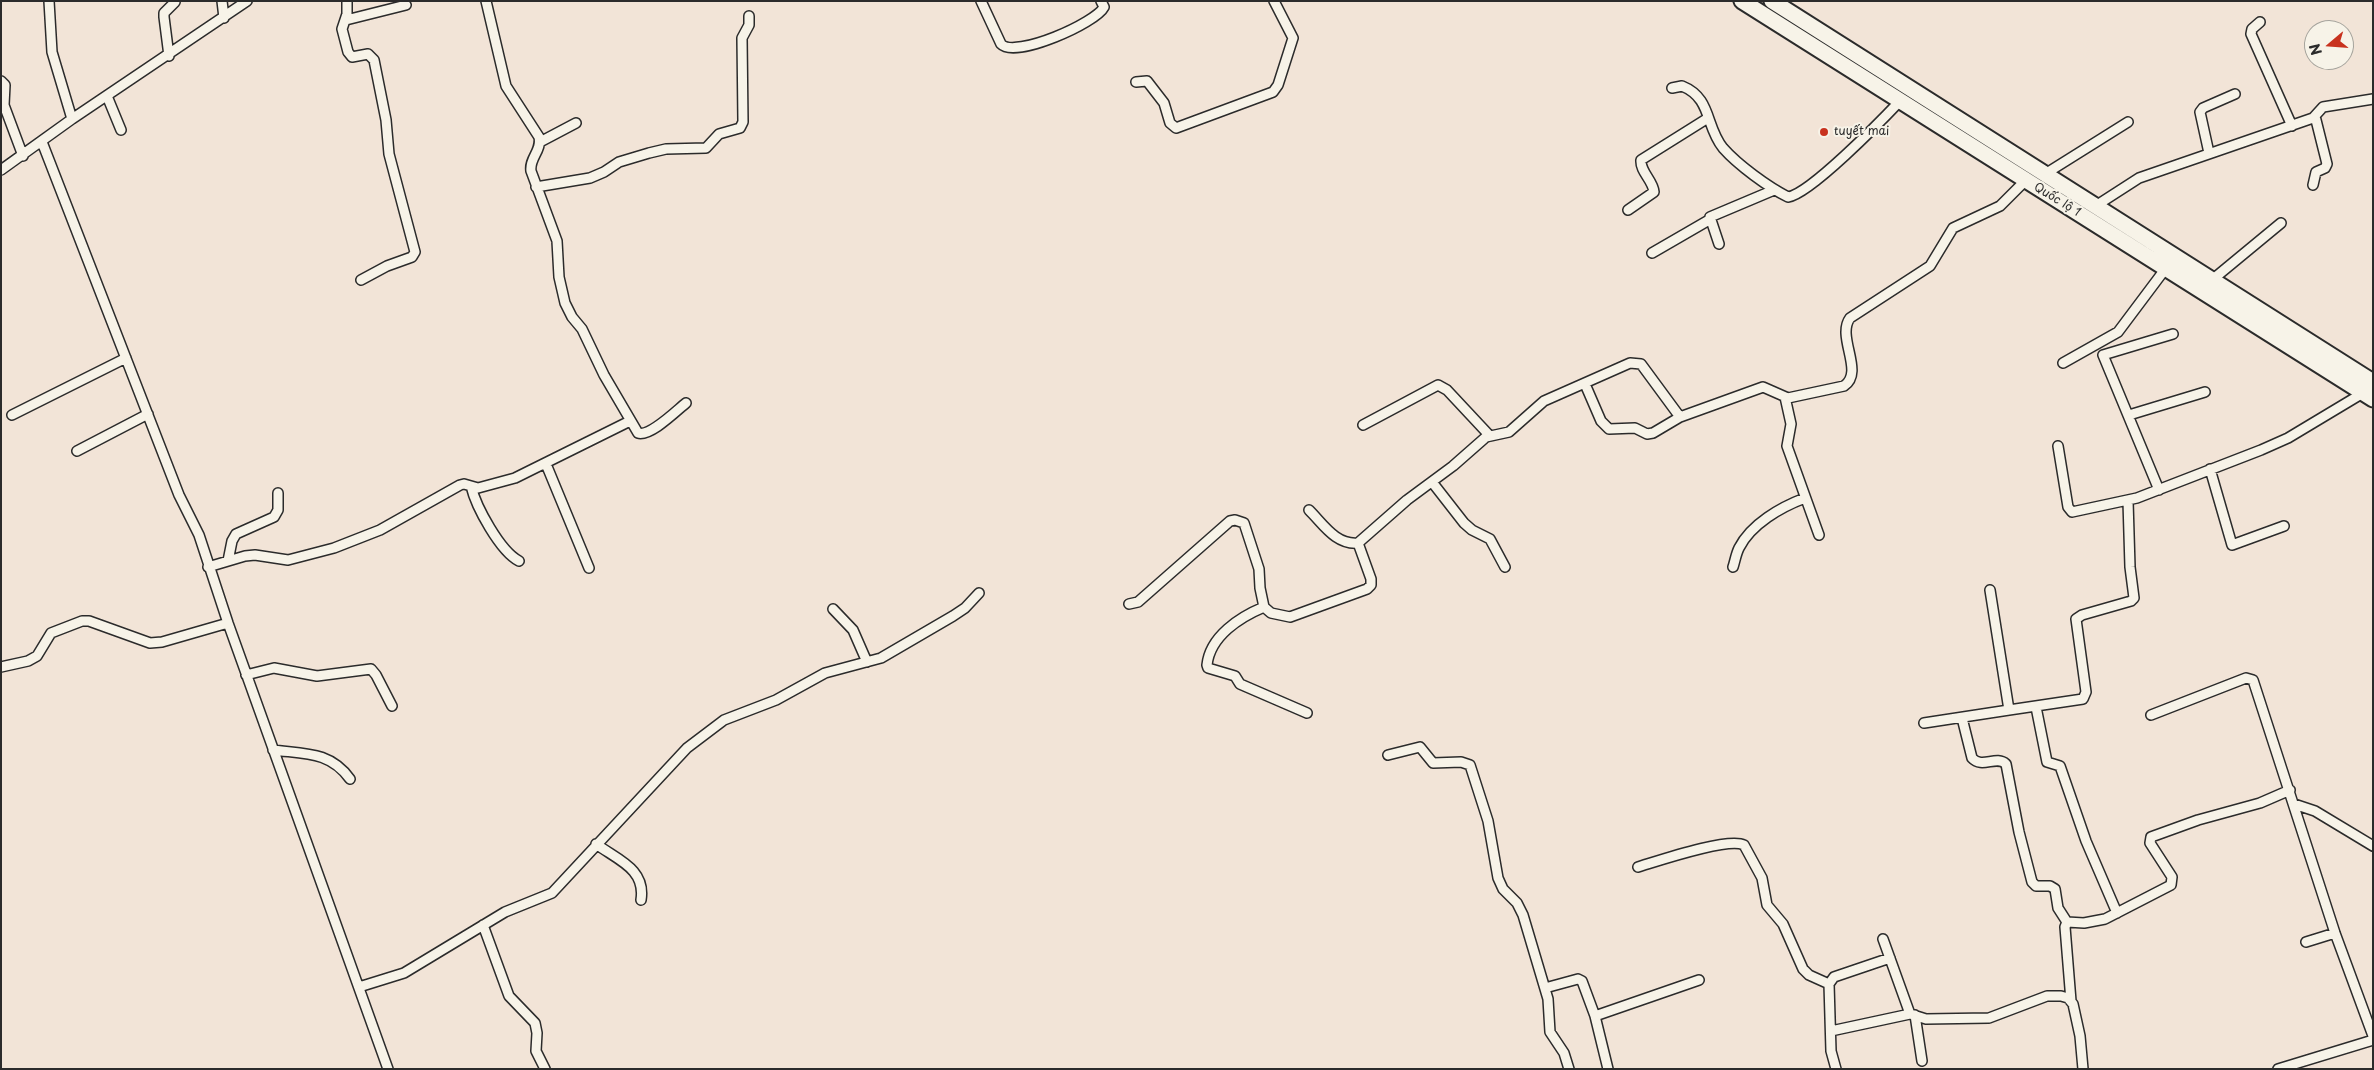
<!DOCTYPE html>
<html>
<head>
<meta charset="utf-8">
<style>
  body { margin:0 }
  #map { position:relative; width:2374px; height:1070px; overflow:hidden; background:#f2e4d7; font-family:"Playpen Sans",sans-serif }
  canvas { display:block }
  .frame { position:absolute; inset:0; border:2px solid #2b2b2b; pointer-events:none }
  .north { position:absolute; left:2304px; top:20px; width:50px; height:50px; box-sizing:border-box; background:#f7f3e8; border:1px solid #a5a39c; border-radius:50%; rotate:252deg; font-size:14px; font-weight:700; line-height:20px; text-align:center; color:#2b2b2b }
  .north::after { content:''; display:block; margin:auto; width:18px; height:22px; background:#c8321e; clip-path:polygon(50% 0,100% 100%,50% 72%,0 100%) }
</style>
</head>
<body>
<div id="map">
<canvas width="2374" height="1070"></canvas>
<div class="frame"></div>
<div class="north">N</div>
</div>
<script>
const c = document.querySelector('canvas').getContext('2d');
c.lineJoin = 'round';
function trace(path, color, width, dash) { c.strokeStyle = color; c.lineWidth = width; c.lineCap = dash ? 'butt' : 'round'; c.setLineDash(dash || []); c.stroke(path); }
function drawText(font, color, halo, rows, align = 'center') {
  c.font = font + ' "Playpen Sans",sans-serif'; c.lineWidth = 4; c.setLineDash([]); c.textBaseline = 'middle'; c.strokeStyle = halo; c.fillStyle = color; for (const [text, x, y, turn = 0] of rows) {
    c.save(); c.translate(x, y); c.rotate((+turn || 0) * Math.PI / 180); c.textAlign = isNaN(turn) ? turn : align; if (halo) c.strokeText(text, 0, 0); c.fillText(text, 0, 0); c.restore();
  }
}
const minor = new Path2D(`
  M49 1 52 52 72 119
  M222 1 224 18
  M347 1V14L342 29 348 52 352 57 368 54 374 60 386 120 389 154 415 252 412 257 387 266 361 280
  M486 1 506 86 539 137C542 151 529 158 531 171L557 241 559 277 565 303 572 317 582 329 604 375 638 433C650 437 676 411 686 403
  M981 1 1001 44C1015 59 1096 23 1104 7L1101 1
  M346 20 406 5
  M2260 22 2252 29 2251 34 2292 126
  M169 56 164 17V13L175 2
  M1 81 5 85 4 105 23 156
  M1136 82 1147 81 1164 103 1170 123 1176 128 1273 92 1278 85 1293 38 1274 1
  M1672 88 1682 86C1712 98 1705 126 1723 148 1738 165 1768 187 1788 197 1810 194 1882 120 1900 101
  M107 96 121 130
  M42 142 179 495 199 535 228 623 388 1069
  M540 142 576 123
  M2209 153 2200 112 2203 108 2235 94
  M1 170 72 119 247 1
  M2045 174 2128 122
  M2313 185 2316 172 2325 168 2327 164 2315 116
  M536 187 590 178 604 172 619 162 649 153 666 149 706 148 719 134 740 128 743 122 742 38 749 25V16
  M2094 207 2139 178 2313 118 2323 107 2373 99
  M1628 210 1654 192C1653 180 1640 172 1641 160L1708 118
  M1719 244 1710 217 1774 190
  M1652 253 1709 220
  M2212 280 2281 223
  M2063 363 2118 332 2166 268
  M1585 384 1601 421 1609 429 1635 428 1647 434 1653 433 1680 417
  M1785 397 1791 424 1787 446 1819 535
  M12 415 126 358
  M2129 415 2205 392
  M1363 425 1438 385 1447 390 1490 436
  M2058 446 2068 507 2072 512 2137 498 2261 450 2288 438 2363 393
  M77 451 148 414
  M546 464 589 568
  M2210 469 2232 545 2284 526
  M1432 482 1464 523 1472 530 1490 539 1505 567
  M471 486C476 507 500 551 519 561
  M2159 490 2103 355 2173 334
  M1309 510C1324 525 1336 545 1358 543
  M228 561 232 541 236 534 274 517 278 510V493
  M208 567 245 556 255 555 288 560 334 548 380 530 460 485 464 484 478 488 515 478 630 421
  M1733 567C1735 561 1736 554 1739 548 1751 524 1781 507 1805 498
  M1990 590 2009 710 2083 699 2086 692 2076 619 2082 615 2131 601 2134 598 2130 567 2128 501
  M1129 604 1138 602 1230 521 1235 520 1244 523 1259 569 1260 588 1264 607 1271 613 1290 617 1367 589 1371 585V579L1358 543 1407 500 1453 466 1486 437 1509 432 1544 401 1630 363 1641 364 1680 417 1763 387 1788 398 1844 386C1865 372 1836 337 1850 318L1930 266 1953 228 2000 206 2026 180
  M1264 607C1240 617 1210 636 1207 665L1208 668 1235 676 1240 684 1307 713
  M833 609 853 630 867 662
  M1 667 28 661 37 656 51 633 82 621H89L150 643 162 642 228 623
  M246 675 274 668 317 676 371 669 376 675 392 706
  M2036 707 2047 762 2060 766 2086 841 2117 913
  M2151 715 2246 678 2253 680 2335 933 2373 1036
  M1962 718 1972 758C1982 769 1996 755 2006 764L2019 832 2032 882 2036 886H2050L2055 889 2058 908 2067 922
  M1924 723 2009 710
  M273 750C304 754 330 751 350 779
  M1388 755 1420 747 1433 763 1461 762 1470 765 1488 821 1498 878 1503 889 1517 903 1523 915 1548 999 1550 1032 1564 1053 1569 1069
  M2294 804 2315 811 2373 846
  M596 844C618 860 646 869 641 900
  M1638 867C1658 861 1728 837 1744 845L1762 878 1767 905 1783 924 1803 969 1809 975 1829 984 1831 1051 1836 1069
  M483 925 509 996 535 1023 537 1033 536 1051 545 1069
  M1883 939 1910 1014
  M2306 942 2335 933
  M1829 984 1834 977 1890 958
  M359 987 404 973 505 912 552 893 687 748 724 720 776 700 825 673 881 658 953 616 965 608 979 593
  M1545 988 1578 979 1582 981 1595 1016 1608 1069
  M2071 1001 2065 927 2067 922 2084 923 2105 919 2171 885 2172 877 2150 843 2151 837 2198 820 2260 803 2290 790
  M1915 1015 1922 1061
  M1595 1016 1699 980
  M1831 1031 1910 1014 1926 1019 1989 1018 2047 996H2061L2068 998 2073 1004 2080 1036 2083 1069
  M2278 1069 2373 1040`);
const trunk = new Path2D(`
  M1742 1 2373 399
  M1772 1 2373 382`);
trace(minor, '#2b2b2b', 12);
trace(trunk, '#2b2b2b', 19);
trace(minor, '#f7f3e8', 9);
trace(trunk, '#f7f3e8', 15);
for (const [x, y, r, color] of [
  [1824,132,5,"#c8321e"]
]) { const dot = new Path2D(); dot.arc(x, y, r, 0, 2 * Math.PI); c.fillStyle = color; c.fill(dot); trace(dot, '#f7f3e8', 2); }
drawText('12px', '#2b2b2b', '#f7f3e8', [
  ["tuyết mai",1834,132]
], 'left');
drawText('12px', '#2b2b2b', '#f7f3e8', [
  ["Quốc lộ 1",2057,200,32]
]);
</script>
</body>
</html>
